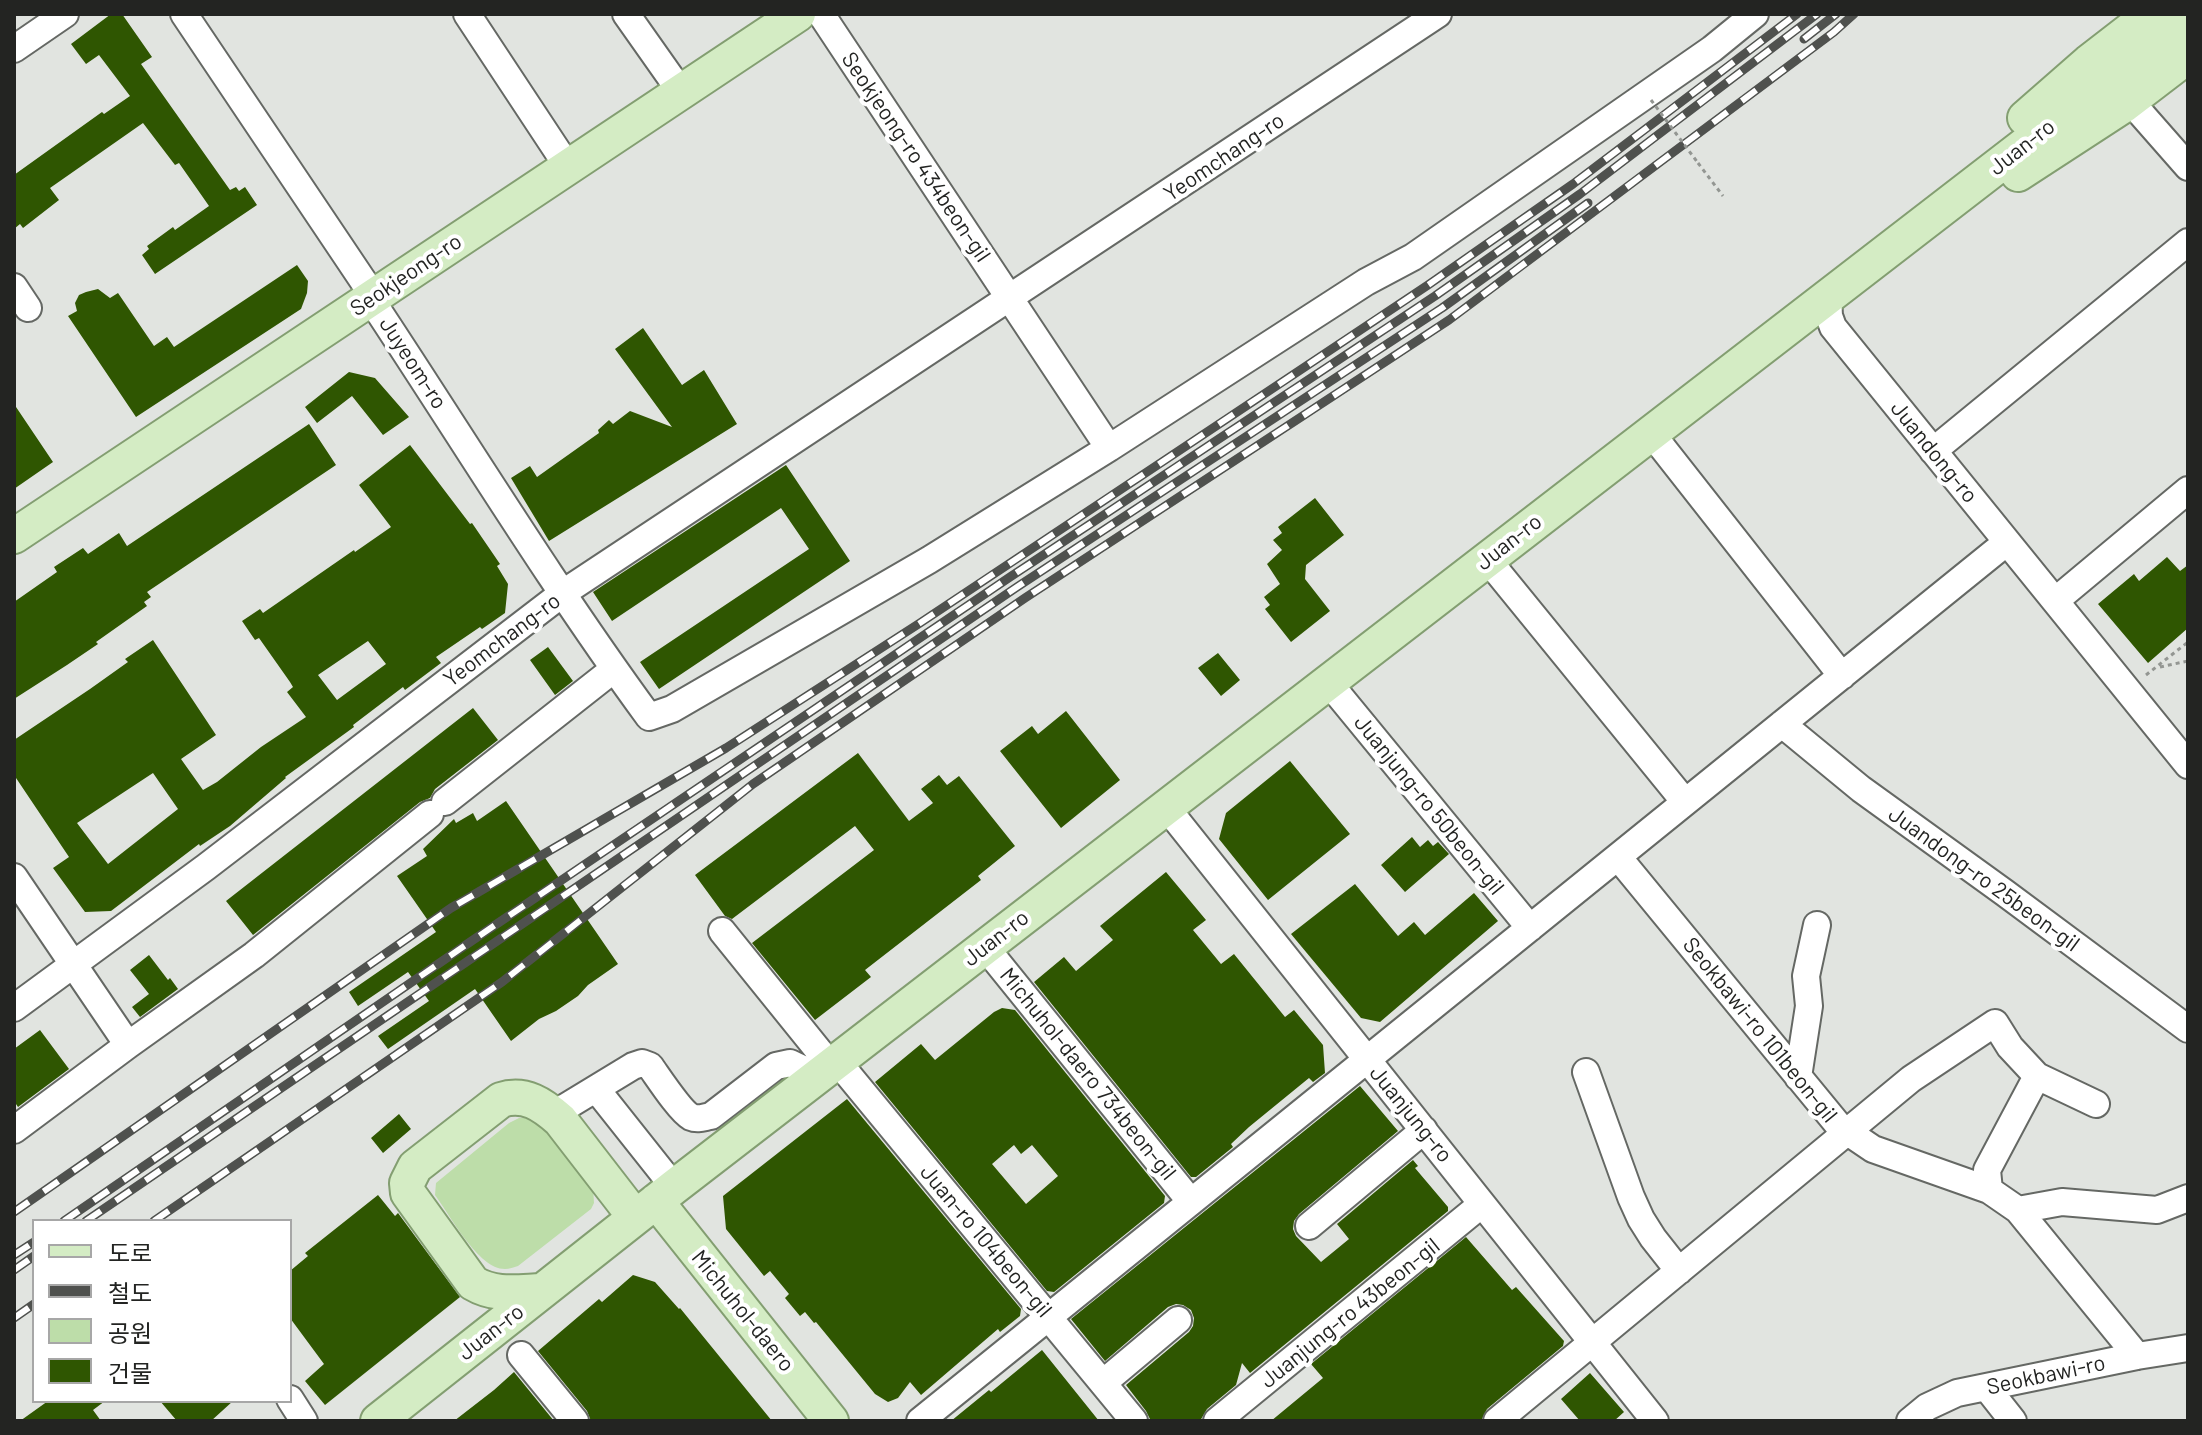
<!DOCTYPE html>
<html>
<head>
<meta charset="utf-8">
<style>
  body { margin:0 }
  #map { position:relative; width:2202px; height:1435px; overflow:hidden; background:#e1e4e0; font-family:Barlow,"Noto Sans KR",sans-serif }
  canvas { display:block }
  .frame { position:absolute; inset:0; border:16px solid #232422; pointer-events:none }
  .legend { position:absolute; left:32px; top:1219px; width:260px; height:184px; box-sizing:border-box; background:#fff; border:2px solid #a7a7a7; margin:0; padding:10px 14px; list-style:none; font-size:24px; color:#232422 }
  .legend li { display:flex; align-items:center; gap:16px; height:40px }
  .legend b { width:40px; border:2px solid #a7a7a7 }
</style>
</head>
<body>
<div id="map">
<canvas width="2202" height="1435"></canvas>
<div class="frame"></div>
<ul class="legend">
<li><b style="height:10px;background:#d4ecc4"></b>도로</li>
<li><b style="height:10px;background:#4f514e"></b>철도</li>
<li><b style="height:22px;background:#bddda9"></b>공원</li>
<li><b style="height:22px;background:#2f5601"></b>건물</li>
</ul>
</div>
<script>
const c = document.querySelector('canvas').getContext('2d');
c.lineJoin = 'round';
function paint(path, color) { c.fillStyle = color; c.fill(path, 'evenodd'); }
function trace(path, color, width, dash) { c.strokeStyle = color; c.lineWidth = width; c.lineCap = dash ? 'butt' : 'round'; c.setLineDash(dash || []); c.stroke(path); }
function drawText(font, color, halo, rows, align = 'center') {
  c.font = font + ' Barlow,sans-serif'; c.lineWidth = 8; c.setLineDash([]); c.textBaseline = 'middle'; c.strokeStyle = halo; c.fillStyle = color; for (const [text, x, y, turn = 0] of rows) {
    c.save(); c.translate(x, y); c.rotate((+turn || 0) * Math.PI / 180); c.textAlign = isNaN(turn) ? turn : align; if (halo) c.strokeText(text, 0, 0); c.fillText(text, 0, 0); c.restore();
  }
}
paint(new Path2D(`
  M529 1117 537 1118 593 1187 594 1203 591 1209 518 1266C514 1267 509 1269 505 1269 478 1269 450 1215 435 1195L436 1183 509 1123 519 1118Z`), '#bddda9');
paint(new Path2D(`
  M111 14H122L152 57 141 64 230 190 236 187 239 191 245 187 257 205 155 274 142 255 149 249 147 246 173 227 175 230 209 206 179 163 175 165 143 123 50 188 59 200 23 228 20 224 14 229V175L102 112 104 114 130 96 99 55 86 64 71 44Z
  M297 265 308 281 307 293 301 309 136 417 68 316 77 311 75 303 79 295 86 292 98 289 110 298 118 293 154 346 167 337 174 347Z
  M643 328 682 385 704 370 737 424 549 541 511 478 530 466 537 477 599 433 598 430 609 420 613 424 630 411 672 427 615 349Z
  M349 372 375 378 409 417 383 435 352 396 317 423 305 407Z
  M14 404 53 462 14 489Z
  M309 424 336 465 147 592 151 597 144 602 147 606 96 642 98 644 67 665 14 699V602L57 572 54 567 83 548 88 554 119 533 127 546Z
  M410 445 470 524 472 523 500 564 497 566 508 584 505 613 482 629 480 627 436 657 441 663 405 690 403 687 353 725 354 727 285 777 286 778 230 826 200 846 199 844 111 911 85 912 53 868 69 857 14 775V740L90 689 128 662 125 659 153 640 216 735 181 759 203 790 217 782 261 747 306 717 287 692 293 687 290 682 259 638 255 640 242 621 260 609 263 613 354 550 355 552 391 527 359 485ZM368 641 386 664 337 700 318 675ZM153 773 178 809 108 864 77 823Z
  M786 465 850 561 659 689 640 662 809 549 781 508 612 621 593 592Z
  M1315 498 1344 535 1306 565 1305 579 1330 611 1291 642 1265 609 1270 605 1264 597 1280 584 1267 564 1282 550 1273 540 1282 533 1278 527Z
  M2167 557 2180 571 2188 565V628L2148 663 2098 604 2134 574 2139 581Z
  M548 647 573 681 555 695 530 660Z
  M1218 653 1240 680 1221 696 1198 668Z
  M473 708 498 740 435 789 430 798 420 802 253 935 226 901Z
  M1066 711 1120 780 1061 828 1000 751 1032 726 1038 734Z
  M858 753 909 821 933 803 921 789 939 775 947 785 959 776 1015 846 978 876 981 880 865 970 871 977 815 1020 752 943 874 850 855 826 732 919 725 916 695 875Z
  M1290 761 1350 834 1268 900 1219 839 1226 813Z
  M506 801 618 964 588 985 578 996 556 1011 539 1019 511 1041 475 989 388 1049 378 1036 429 1001 408 972 358 1006 349 992 436 932 397 876 427 856 423 849 454 819 456 823 473 813 477 821Z
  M1412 837 1420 847 1428 840 1433 846 1438 842 1449 854 1405 892 1381 865Z
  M1166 872 1206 920 1193 930 1221 964 1234 954 1285 1017 1294 1010 1323 1045 1325 1073 1313 1082 1309 1078 1249 1127 1231 1144 1233 1147 1196 1177H1191L1034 982 1064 957 1076 971 1113 940 1100 926Z
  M1355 884 1398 936 1414 922 1425 935 1474 893 1498 921 1380 1022 1361 1018 1291 934Z
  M149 955 168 980 170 978 178 989 140 1017 132 1007 149 994 130 970Z
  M1002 1008 1015 1010 1165 1196 1164 1203 1054 1292 1047 1291 875 1082 921 1044 935 1060 994 1012ZM1014 1145 1021 1154 1032 1145 1058 1176 1026 1204 992 1164Z
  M40 1030 69 1069 18 1107 14 1101V1049Z
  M1360 1086 1398 1131 1299 1214 1294 1221 1293 1229 1296 1236 1321 1262 1349 1239 1337 1224 1413 1160 1418 1166 1415 1168 1448 1207V1211L1250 1373 1242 1363 1236 1385 1207 1409 1200 1421H1151L1146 1411 1126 1385 1189 1332 1193 1326 1194 1318 1191 1310 1183 1305 1176 1304 1168 1307 1105 1361 1071 1319Z
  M847 1099 1021 1309 1020 1316 1000 1332 998 1329 921 1395 910 1382 898 1398 888 1402 875 1394 816 1322 814 1323 805 1312 800 1316 785 1298 789 1294 770 1271 764 1276 726 1229 723 1196Z
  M399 1114 411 1129 383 1153 371 1138Z
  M378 1195 395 1216 398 1213 460 1297 325 1405 305 1381 324 1364 290 1318V1271L308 1256 305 1253Z
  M1466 1237 1512 1290 1516 1287 1564 1341 1563 1346 1487 1409 1481 1421H1271L1323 1378 1311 1364Z
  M633 1275 655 1282 679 1309 680 1308 772 1421H591L587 1411 538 1351 599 1299 602 1302Z
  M1042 1350 1099 1421H951L989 1390 991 1392Z
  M514 1372 554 1421H454L494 1390Z
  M1590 1373 1624 1412 1614 1421H1580L1561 1399Z
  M48 1401H105L93 1410 101 1421H20Z
  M160 1401H233L211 1421H177Z`), '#2f5601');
const minor = new Path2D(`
  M184 14 374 297 379 312C468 447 553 586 649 717L672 709 929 560 1109 448 821 14
  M467 14 568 167
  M626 14 681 92
  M14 49 65 14
  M2130 101 2188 167
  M14 287 28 308
  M1828 296 1829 316 1833 327 2188 765
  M1651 433 1842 676
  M1109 448 1366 282 1413 257 1712 49 1755 14
  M1933 451 2188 242
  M1487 559 1685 802
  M2055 601 2188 490
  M1328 682 1530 928
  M1782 724 1861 789 2005 893 2188 1029
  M445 802 614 669
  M1166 807 1655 1421
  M1618 857 1839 1126 1873 1149 1989 1190 2018 1210 2137 1356
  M14 877 128 1045
  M722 931 831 1066
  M985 947 1191 1202
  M14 1008 206 867 563 593 1438 14
  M837 1061 1134 1421
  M1586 1072 1631 1197 1641 1219 1653 1238 1679 1271
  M1798 1077 1809 1006 1806 976 1817 925
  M597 1090 674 1187
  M554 1114 633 1066 642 1063 650 1066C658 1077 680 1111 691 1117 698 1120 704 1117 711 1116L776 1066 790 1063 817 1076
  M14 1130 128 1045 254 955 430 814
  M1989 1190 1987 1170 2037 1076
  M2018 1210 2062 1202 2157 1210 2188 1198
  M1309 1226 1424 1130
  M521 1355 575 1421
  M1103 1383 1178 1320
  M1987 1388 2013 1421
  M290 1399 304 1421
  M920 1421 2007 542
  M1217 1421 1482 1204
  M1497 1421 1911 1079 1995 1023 2010 1047 2037 1076 2096 1104
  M1910 1421 1927 1407 1957 1393 2137 1356 2188 1348`);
const major = new Path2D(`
  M2025 118 2089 62 2151 14
  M2018 174 2124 105 2188 56
  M14 536 798 14
  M656 1201 831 1421
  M541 1291C516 1292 495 1296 473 1283L408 1193 407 1183 415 1167 501 1100C525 1092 543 1105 560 1120L635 1217
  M378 1421 674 1187 2188 19`);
trace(minor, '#656864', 30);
trace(major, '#839e71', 38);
trace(new Path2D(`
  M1698 163 1723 196
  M2160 667 2188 661
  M2146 675 2188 642`), '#939692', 3, [4, 4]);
trace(minor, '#fff', 26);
trace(major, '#d4ecc4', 34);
const rail = new Path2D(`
  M1804 39 1836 14
  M14 1212 451 908 726 748 920 623 1428 285 1573 184 1797 14
  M64 1221 473 940 1010 577 1435 296 1580 194 1817 14
  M86 1221 1017 587 1442 308 1588 203
  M154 1221 502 982 753 784 1025 598 1449 320 1834 32 1854 14
  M14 1255 34 1242
  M14 1270 34 1256
  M14 1318 34 1304`);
trace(rail, '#4f514e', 9);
trace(rail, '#fff', 6, [18]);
trace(new Path2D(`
  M1651 100 1698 163`), '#939692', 3, [4, 4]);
drawText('22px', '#232422', '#fff', [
  ["Juan-ro",2022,147,-38],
  ["Seokjeong-ro 434beon-gil",916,157,56],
  ["Yeomchang-ro",1224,157,-34],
  ["Seokjeong-ro",406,275,-34],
  ["Juyeom-ro",413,363,57],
  ["Juandong-ro",1934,452,51],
  ["Juan-ro",1509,542,-38],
  ["Yeomchang-ro",502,640,-37],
  ["Juanjung-ro 50beon-gil",1429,805,51],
  ["Juandong-ro 25beon-gil",1984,879,36],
  ["Juan-ro",996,938,-38],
  ["Seokbawi-ro 101beon-gil",1760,1030,51],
  ["Michuhol-daero 734beon-gil",1088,1074,51],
  ["Juanjung-ro",1411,1114,51],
  ["Juan-ro 104beon-gil",986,1241,50],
  ["Michuhol-daero",743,1311,51],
  ["Juanjung-ro 43beon-gil",1350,1313,-39],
  ["Juan-ro",491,1332,-38],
  ["Seokbawi-ro",2046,1375,-12]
]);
</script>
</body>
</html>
